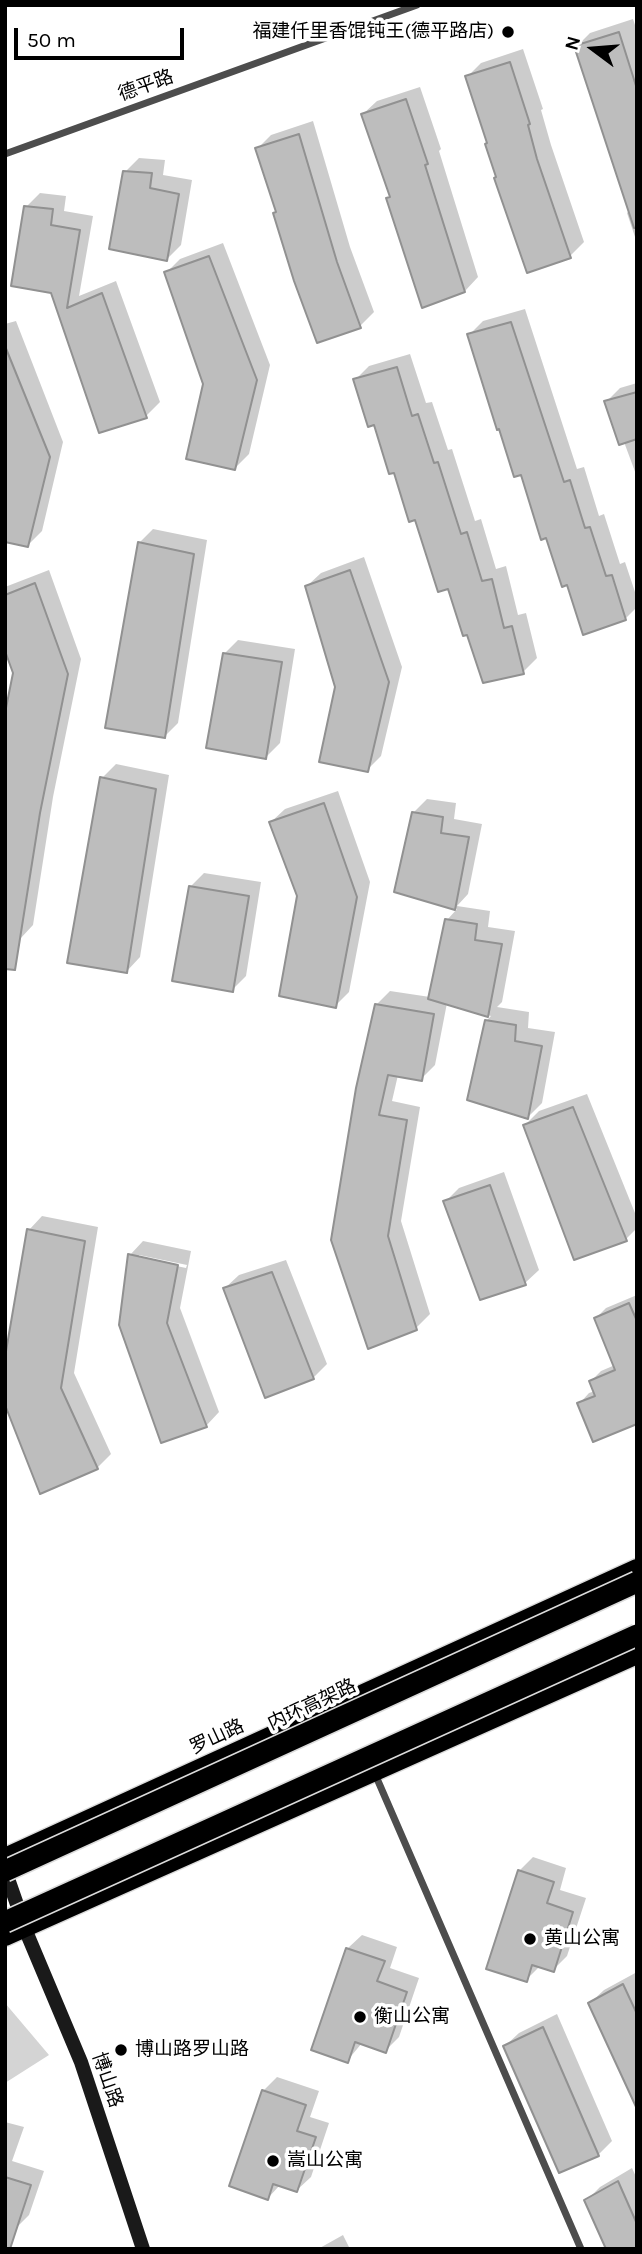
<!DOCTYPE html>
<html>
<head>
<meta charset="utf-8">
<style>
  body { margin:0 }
  #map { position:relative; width:642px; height:2254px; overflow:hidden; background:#fff; font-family:Karla,sans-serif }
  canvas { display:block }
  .frame { position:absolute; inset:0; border:7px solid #000; pointer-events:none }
  .north { position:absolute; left:558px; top:14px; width:70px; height:70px; -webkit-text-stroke:5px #fff; paint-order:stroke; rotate:286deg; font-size:19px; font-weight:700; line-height:28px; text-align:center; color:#000 }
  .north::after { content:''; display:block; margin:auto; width:24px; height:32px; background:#000; clip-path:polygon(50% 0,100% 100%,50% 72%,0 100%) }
  .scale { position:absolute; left:14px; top:28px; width:170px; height:32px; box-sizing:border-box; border:4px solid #000; border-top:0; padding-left:9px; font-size:21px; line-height:24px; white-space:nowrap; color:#000; -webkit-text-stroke:5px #fff; paint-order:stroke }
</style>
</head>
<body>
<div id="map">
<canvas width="642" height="2254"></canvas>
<div class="frame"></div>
<div class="north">N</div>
<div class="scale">50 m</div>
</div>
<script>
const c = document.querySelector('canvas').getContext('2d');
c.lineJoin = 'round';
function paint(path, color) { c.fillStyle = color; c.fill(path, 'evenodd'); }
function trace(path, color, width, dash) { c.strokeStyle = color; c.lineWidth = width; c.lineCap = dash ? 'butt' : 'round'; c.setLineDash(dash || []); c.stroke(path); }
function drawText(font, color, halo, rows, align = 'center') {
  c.font = font + ' Karla,"Noto Sans SC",sans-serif'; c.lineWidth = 7; c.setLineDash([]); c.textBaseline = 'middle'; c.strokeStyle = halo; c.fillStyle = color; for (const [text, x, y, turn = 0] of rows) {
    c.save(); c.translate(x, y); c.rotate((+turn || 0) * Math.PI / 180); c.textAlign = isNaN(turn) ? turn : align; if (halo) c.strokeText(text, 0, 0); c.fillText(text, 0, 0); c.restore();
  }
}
paint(new Path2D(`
  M5 2003 49 2055 5 2083Z`), '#d4d4d4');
paint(new Path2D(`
  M633 19 637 31 636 240 627 213 629 211 576 47 590 33Z
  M523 49 543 109 541 110 551 145 584 242 570 256 528 270 467 77 481 63Z
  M420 87 441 149 439 151 478 277 465 291 388 198 391 195 363 114 377 101Z
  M313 121 350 247 374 312 360 326 257 149 271 135Z
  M139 158 165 160 163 175 192 180 181 245 167 259 125 172Z
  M40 193 66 196 64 211 93 216 79 296 116 281 160 402 146 416 100 430 26 207Z
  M223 243 270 365 249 454 235 468 166 273 180 259Z
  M525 309 577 469 584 467 599 516 604 514 620 564 625 562 637 598V607L625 619 568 583 522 473 469 335 483 321Z
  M16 321 63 442 42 531 28 545 5 540V324Z
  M410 354 426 403 432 402 448 450 452 449 475 521 481 519 496 569 506 566 518 615 526 613 537 658 523 672 468 633 355 380 369 366Z
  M637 383V477L624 442 606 402 620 388Z
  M153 529 207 540 178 723 164 737 139 543Z
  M364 557 402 667 381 756 367 770 337 687 307 586 321 573Z
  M49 570 81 659 53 797 33 925 20 939 15 672 5 646V587Z
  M238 640 295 649 280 743 266 757 224 654Z
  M116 764 169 775 140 957 127 971 102 778Z
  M338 791 370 882 349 992 335 1006 299 895 271 822 285 809Z
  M427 799 456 803 454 819 482 824 468 894 457 906 490 911 488 927 515 931 502 1002 497 1007 529 1012 528 1028 555 1032 542 1103 528 1117 486 1021 491 1016 447 1003 435 1065 421 1079 398 1075 392 1101 420 1107 401 1221 430 1314 416 1328 370 1347 376 1005 390 991 430 997 447 920 457 909 396 891 413 813Z
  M204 873 261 882 246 976 232 990 190 887Z
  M587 1094 637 1218V1228L626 1239 525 1125 539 1111Z
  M504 1172 539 1270 525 1283 481 1297 445 1202 459 1188Z
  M42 1216 98 1227 74 1373 111 1454 97 1468 41 1492 29 1230Z
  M143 1241 191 1251 180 1308 219 1412 206 1426 130 1255ZM139 1255 187 1265 186 1268 139 1258Z
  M286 1260 327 1364 313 1378 225 1288 239 1275Z
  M637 1295V1422L579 1404 589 1393 595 1391 591 1381 601 1371 615 1365 596 1318 606 1308Z
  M533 1857 566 1868 560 1890 586 1898 567 1956 553 1970 540 1966 526 1980 519 1871Z
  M362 1935 397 1947 390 1968 419 1978 399 2037 385 2051 362 2043 347 2061 313 2049 348 1948Z
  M637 1972V2105L590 2003 604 1990Z
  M557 2014 612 2141 598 2155 505 2046 519 2033Z
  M277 2077 319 2091 310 2117 329 2123 311 2177 297 2190 280 2185 268 2198 263 2091Z
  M5 2122 24 2127 12 2161 44 2171 29 2215 15 2229 5 2225Z
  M632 2168 637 2179V2249L586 2201 600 2187Z
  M343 2235 350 2249H318Z`), '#0003');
const building = new Path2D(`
  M619 32 637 89V228H634L574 46Z
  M510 62 530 124 528 125 537 159 571 258 527 273 494 178 496 177 485 144 487 143 465 76Z
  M406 99 428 164 425 165 465 292 422 308 386 198 390 197 361 114Z
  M299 134 337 262 361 328 317 343 294 281 273 213 276 212 255 148Z
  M123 171 152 173 150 188 179 194 167 261 109 249Z
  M24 206 53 209 51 225 80 230 67 308 102 293 147 418 99 433 51 293 11 286Z
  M209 256 257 380 235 470 186 459 203 384 164 272Z
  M511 322 564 482 570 480 585 528 590 527 606 576 612 575 626 620 583 635 567 585 562 587 546 538 541 540 521 475 514 477 499 429 497 430 467 334Z
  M5 346 50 457 28 547 5 542Z
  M397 367 412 416 418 414 434 463 438 462 461 534 467 532 482 581 492 579 504 628 512 626 524 674 483 683 467 635 463 636 448 589 438 592 415 520 409 522 394 473 389 474 374 425 368 427 353 379Z
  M637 392V439L619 445 604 401Z
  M138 542 194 554 165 738 105 728Z
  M350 570 389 682 368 772 319 762 335 687 305 586Z
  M35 583 68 674 40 813 15 970 5 969V713L13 673 5 651V595Z
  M223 653 282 662 266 759 206 748Z
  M100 777 156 789 127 973 67 963Z
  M324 803 357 897 336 1008 279 996 297 896 269 822Z
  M412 812 443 817 441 833 469 837 455 910 394 892Z
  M189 886 249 896 233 992 172 981Z
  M445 919 477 924 475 940 502 944 488 1017 428 999Z
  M375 1004 434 1014 422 1081 388 1075 379 1115 407 1120 388 1236 417 1330 368 1349 331 1240 356 1088Z
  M485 1020 516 1025 515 1041 542 1046 528 1119 467 1100Z
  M573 1107 627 1241 574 1260 523 1125Z
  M490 1185 526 1285 480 1300 443 1201Z
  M27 1229 85 1241 61 1388 98 1469 40 1494 5 1405V1357Z
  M128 1254 178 1265 167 1323 207 1427 161 1443 119 1325Z
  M272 1272 314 1379 265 1398 223 1288Z
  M629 1303 637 1321V1424L593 1442 577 1403 595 1396 589 1381 615 1370 594 1318Z
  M518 1870 554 1882 547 1903 573 1912 554 1972 532 1965 527 1982 486 1969Z
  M346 1948 385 1961 377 1981 407 1992 386 2053 355 2042 348 2063 311 2050Z
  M623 1984 637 2014V2109L588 2003Z
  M543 2027 599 2156 559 2173 503 2046Z
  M262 2090 306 2105 297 2131 316 2137 297 2192 273 2184 268 2200 229 2186Z
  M5 2177 31 2185 10 2249H5Z
  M618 2181 637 2224V2249H606L584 2200Z`);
paint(building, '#bdbdbd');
trace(building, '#919191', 2);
const primary = new Path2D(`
  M5 1857 637 1568
  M5 1937 637 1655`);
trace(primary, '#dbdbdb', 21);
trace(new Path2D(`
  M5 154 417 5
  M375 1774 581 2249`), '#4d4d4d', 7);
trace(new Path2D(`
  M5 1870 28 1936 81 2062 143 2249`), '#1a1a1a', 14);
trace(primary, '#000', 18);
const highwayBridge = new Path2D(`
  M5 1871 637 1582
  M5 1922 637 1635`);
trace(highwayBridge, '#dbdbdb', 24, []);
trace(highwayBridge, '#000', 21);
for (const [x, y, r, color] of [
  [508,32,7,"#000"],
  [530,1939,7,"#000"],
  [360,2017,7,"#000"],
  [121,2050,7,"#000"],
  [273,2161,7,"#000"]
]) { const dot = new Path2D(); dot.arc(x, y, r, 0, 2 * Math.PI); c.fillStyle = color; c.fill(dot); trace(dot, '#fff', 2.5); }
drawText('19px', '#000', '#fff', [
  ["福建仟里香馄钝王(德平路店)",494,32,"right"],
  ["黄山公寓",544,1939],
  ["衡山公寓",374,2017],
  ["博山路罗山路",135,2050],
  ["嵩山公寓",287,2161]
], 'left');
drawText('19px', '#000', '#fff', [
  ["德平路",146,86,-20],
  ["内环高架路",312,1705,-25],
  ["罗山路",217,1737,-25],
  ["博山路",107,2080,71]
]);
</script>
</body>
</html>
